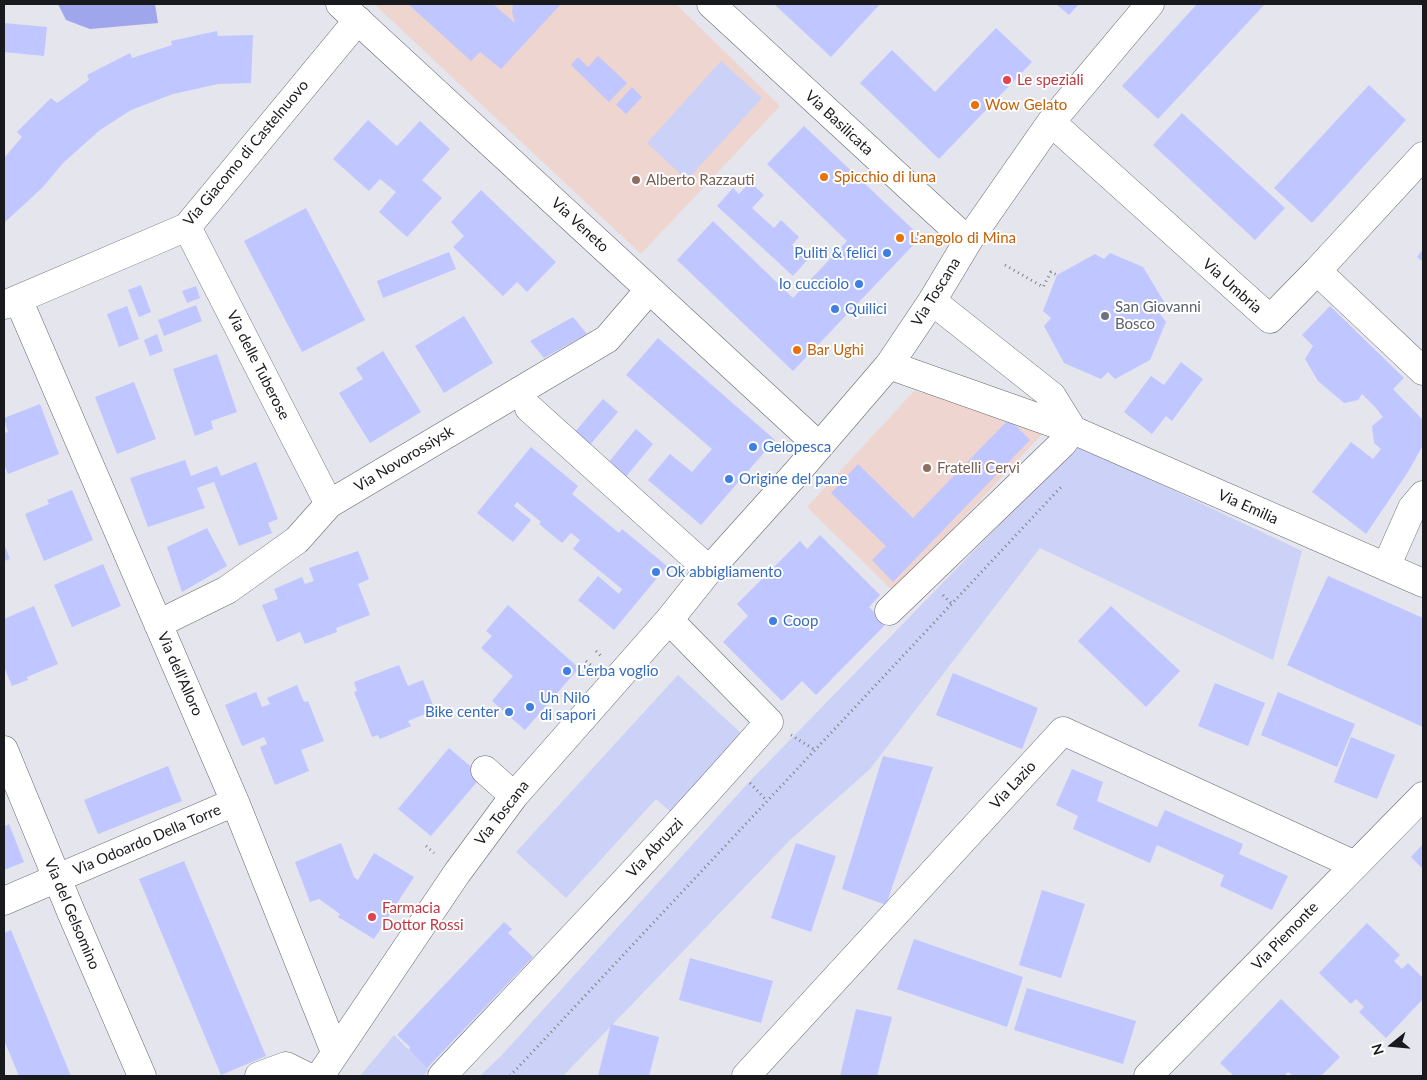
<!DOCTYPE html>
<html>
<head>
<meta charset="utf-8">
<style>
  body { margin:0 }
  #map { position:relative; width:1427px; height:1080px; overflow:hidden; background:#e4e5ed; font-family:Lato,sans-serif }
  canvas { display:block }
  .frame { position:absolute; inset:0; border:5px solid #191a1d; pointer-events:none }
  .north { position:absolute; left:1367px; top:1020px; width:50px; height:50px; -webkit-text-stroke:4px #fff; paint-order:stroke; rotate:253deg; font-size:14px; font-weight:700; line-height:20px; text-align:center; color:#191a1d }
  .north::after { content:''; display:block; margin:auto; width:18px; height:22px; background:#191a1d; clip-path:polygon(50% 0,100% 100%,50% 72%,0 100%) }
</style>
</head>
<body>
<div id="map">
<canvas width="1427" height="1080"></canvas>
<div class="frame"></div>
<div class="north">N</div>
</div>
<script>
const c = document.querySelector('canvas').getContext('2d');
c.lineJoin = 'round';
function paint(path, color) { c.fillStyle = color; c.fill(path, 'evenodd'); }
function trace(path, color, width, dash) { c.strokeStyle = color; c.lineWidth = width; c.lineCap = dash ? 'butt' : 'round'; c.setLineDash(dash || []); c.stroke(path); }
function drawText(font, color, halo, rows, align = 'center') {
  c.font = font + ' Lato,sans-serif'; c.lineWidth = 4; c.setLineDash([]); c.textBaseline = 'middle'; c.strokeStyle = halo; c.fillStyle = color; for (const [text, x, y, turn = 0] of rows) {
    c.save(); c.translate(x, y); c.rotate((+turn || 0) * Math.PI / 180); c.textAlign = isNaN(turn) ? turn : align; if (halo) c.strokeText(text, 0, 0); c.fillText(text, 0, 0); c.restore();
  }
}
paint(new Path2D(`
  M374 4H676L780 106 641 254Z
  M914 391 1010 413 1048 428 894 592 807 507Z`), '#efd5d0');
paint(new Path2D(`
  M721 61 762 98 687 180 647 143Z
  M1077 445 1302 551 1273 660 1040 548 870 769 790 840 563 1076H480L502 1055 750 781Z
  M678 675 743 735 672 813 656 799 566 898 516 852Z
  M394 1035 429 1070 423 1076H360Z`), '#ccd1f7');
paint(new Path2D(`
  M58 4H155L158 23 90 29 66 20Z`), '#a0a6eb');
paint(new Path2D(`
  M408 4H493L515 23 512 12 513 4H561L501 69 480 52 471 61Z
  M774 4H880L831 57Z
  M1056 4H1079L1069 15Z
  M1197 4H1265L1158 119 1122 86Z
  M4 23 47 27 44 56 4 52Z
  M996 28 1032 62 939 159 860 83 892 50 935 92Z
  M217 31 218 36 253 35 251 83 218 84 173 94 131 110 100 130 63 163 43 187 4 223V158L22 137 17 132 51 98 57 103 89 80 87 75 130 53 132 58 172 45 171 41Z
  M598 56 627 83 609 102 571 65 578 57 588 67Z
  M1369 85 1406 120 1312 223 1274 188Z
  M632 87 642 97 626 114 616 105Z
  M1182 113 1285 208 1255 240 1153 145Z
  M368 120 397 146 420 121 450 149 422 180 442 198 407 237 379 212 396 192 380 179 369 191 333 159Z
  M804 126 921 237 793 371 677 260 713 221 793 298 847 241 767 164Z
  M750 182 764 195 752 208 774 228 781 220 799 237 792 245 808 259 793 276 717 206 733 188 739 194Z
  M481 190 556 262 527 292 517 282 503 296 453 247 464 236 451 222Z
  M306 208 365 320 302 352 244 241Z
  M1423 249V262L1417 257Z
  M449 252 456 269 383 298 377 281Z
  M1110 253 1143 267 1166 305 1160 314 1166 322 1150 360 1115 379 1108 372 1101 379 1064 363 1044 326 1051 318 1043 311 1057 275 1095 254 1104 259Z
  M141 285 151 312 139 317 128 290Z
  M196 286 200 298 187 303 182 291Z
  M196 305 202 321 164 336 158 320Z
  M127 306 139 339 119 347 107 314Z
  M1330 306 1404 378 1393 389 1423 420V445L1408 472 1366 534 1312 492 1351 442 1373 459 1381 449 1374 443 1372 426 1383 417 1375 407 1362 394 1358 400 1344 403 1318 381 1305 359 1313 346 1302 335Z
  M464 316 493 363 444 393 415 346Z
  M573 317 587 334 544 358 530 341Z
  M157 334 163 351 150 356 144 340Z
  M658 338 775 440 701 525 648 480 670 454 692 472 712 449 626 375Z
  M383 351 421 412 370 443 339 393 363 379 356 368Z
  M217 354 237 412 211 421 213 429 195 436 173 369Z
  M1181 362 1203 379 1172 421 1166 416 1152 434 1124 412 1151 376 1164 385Z
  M134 382 156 439 117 454 95 397Z
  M603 399 618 412 589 446 574 433Z
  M40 404 59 454 8 474 4 464V433L8 432 4 418Z
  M1009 419 1030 440 893 582 872 560 886 546 831 493 858 464 913 518Z
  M636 429 653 444 624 479 607 464Z
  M531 447 578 486 572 494 619 533 622 529 667 566 614 630 578 600 598 576 619 594 622 589 573 549 580 540 571 533 562 543 539 524 541 522 517 502 514 506 531 520 513 542 477 513Z
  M185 460 191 476 217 466 221 476 256 462 278 519 268 523 272 533 239 546 214 482 197 488 205 508 148 527 130 478Z
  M72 490 93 540 44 561 25 514 49 504 47 500Z
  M207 528 227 566 182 592 167 547Z
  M820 535 880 595 869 607 886 624 816 695 802 681 782 701 723 642 748 616 737 604 800 541 807 549Z
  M4 544 10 559 4 561Z
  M358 551 369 579 358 584 370 615 336 628 337 632 305 644 300 632 277 642 262 605 278 599 274 589 302 577 305 584 314 581 309 568Z
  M103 564 121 606 72 627 54 585Z
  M1328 576 1423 618V727L1287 665Z
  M508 605 579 668 525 730 492 701 513 676 481 648 492 636 486 631Z
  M34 606 58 664 27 677 28 680 12 686 4 667V619Z
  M1111 606 1180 671 1146 707 1078 641Z
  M399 665 408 686 423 680 435 710 408 721 411 726 380 739 378 735 372 737 354 692 357 691 354 682Z
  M953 673 1038 708 1022 749 936 715Z
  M1215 683 1265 703 1248 746 1198 726Z
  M297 685 304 702 308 701 324 741 301 750 309 771 275 785 260 747 267 744 264 737 242 746 225 705 256 692 262 707 270 704 267 698Z
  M1278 692 1355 724 1337 767 1261 735Z
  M1351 737 1395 755 1377 799 1334 782Z
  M449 748 482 776 431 836 398 809Z
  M883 756 933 767 886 905 842 889Z
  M168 766 182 801 98 834 84 800Z
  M1072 769 1103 782 1097 801 1157 827 1165 810 1243 844 1239 854 1288 876 1272 910 1220 886 1224 875 1157 845 1150 863 1073 829 1078 816 1056 805Z
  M9 824 24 862 4 870V827Z
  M341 843 354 877 358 880 374 853 414 877 374 939 338 917 340 914 319 899 310 902 295 862Z
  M796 843 836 856 811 932 771 918Z
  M1423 844V869L1411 857Z
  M184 861 266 1056 221 1075 139 879Z
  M1042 890 1085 904 1061 978 1019 965Z
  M504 922 512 929 508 933 533 957 427 1068 409 1050 410 1047 397 1035Z
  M1367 923 1400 955 1394 961 1402 969 1408 963 1423 978V999L1386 1038 1359 1012 1364 1007 1356 999 1351 1004 1319 973Z
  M11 930 71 1076H19L4 1040V933Z
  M914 939 1023 977 1007 1027 897 989Z
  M690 958 773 981 761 1023 679 1000Z
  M1027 988 1136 1021 1123 1064 1014 1030Z
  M1281 999 1340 1057 1321 1076H1293L1288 1072 1284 1076H1234L1220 1063Z
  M856 1009 892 1017 877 1076H840Z
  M611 1024 659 1037 649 1076H598Z`), '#c0c6ff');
const minor = new Path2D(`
  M340 4 819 446
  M711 4 968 241
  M1051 122 1270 319 1317 271 1423 156
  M187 227 329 504
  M1317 271 1423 371
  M18 299 235 802 335 1052
  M932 301 1052 396 1073 430 1423 583
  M4 305 187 227 358 20
  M889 365 1073 430 1062 444 889 611
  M529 408 709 570
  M1386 567 1412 508 1423 495
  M158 624 227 590 297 540 329 504 607 339 649 290
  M4 750 71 912 142 1076
  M485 770 514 796
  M4 901 235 802
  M259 1076 286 1066 306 1076
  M320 1076 457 873 514 796 669 620 709 570 798 471 889 365 932 301 968 241 1051 122 1150 4
  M442 1076C552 959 663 843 769 722L669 620
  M746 1076 1063 731 1355 865
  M1148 1076 1423 796`);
trace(minor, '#67686f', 29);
trace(new Path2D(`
  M1005 265 1043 287 1051 272 1057 275
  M943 595 952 604
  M596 651 602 657
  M586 661 593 667
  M791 735 815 750
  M750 783 767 801
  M426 846 434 853
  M510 1076 1061 487`), '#7e7f84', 3, [1, 4]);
trace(minor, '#fff', 28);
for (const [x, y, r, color] of [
  [1007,80,5,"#e0444e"],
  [975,105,5,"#e8710a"],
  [824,177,5,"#e8710a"],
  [636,180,5,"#8d6e63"],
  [900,238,5,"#e8710a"],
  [887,253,5,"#3f7fe0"],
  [859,284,5,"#3f7fe0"],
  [835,309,5,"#3f7fe0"],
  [1105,316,5,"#6b7280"],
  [797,350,5,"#e8710a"],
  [753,447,5,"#3f7fe0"],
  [927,468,5,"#8d6e63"],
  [729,479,5,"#3f7fe0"],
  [656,572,5,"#3f7fe0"],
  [773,621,5,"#3f7fe0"],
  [567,671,5,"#3f7fe0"],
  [530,707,5,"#3f7fe0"],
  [509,712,5,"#3f7fe0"],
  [372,917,5,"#e0444e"]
]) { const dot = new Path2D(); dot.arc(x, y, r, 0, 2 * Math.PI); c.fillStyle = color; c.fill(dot); trace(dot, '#fff', 2); }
drawText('15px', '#be3a42', '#fff', [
  ["Le speziali",1017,80],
  ["Farmacia",382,908],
  ["Dottor Rossi",382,925]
], 'left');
drawText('15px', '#c56008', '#fff', [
  ["Wow Gelato",985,105],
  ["Spicchio di luna",834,177],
  ["L'angolo di Mina",910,238],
  ["Bar Ughi",807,350]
], 'left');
drawText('15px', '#191a1d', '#fff', [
  ["Via Basilicata",839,123,43],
  ["Via Giacomo di Castelnuovo",246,153,-50],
  ["Via Veneto",580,225,43],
  ["Via Umbria",1232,286,42],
  ["Via Toscana",936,292,-58],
  ["Via delle Tuberose",258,365,63],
  ["Via Novorossiysk",404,459,-31],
  ["Via Emilia",1248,507,24],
  ["Via dell'Alloro",180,674,66],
  ["Via Lazio",1013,785,-47],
  ["Via Toscana",502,813,-52],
  ["Via Odoardo Della Torre",147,840,-23],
  ["Via Abruzzi",655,848,-47],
  ["Via del Gelsomino",72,914,67],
  ["Via Piemonte",1285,936,-46]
]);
drawText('15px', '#785e54', '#fff', [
  ["Alberto Razzauti",646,180],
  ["Fratelli Cervi",937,468]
], 'left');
drawText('15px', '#366cbe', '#fff', [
  ["Puliti & felici",877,253,"right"],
  ["Io cucciolo",849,284,"right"],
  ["Quilici",845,309],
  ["Gelopesca",763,447],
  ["Origine del pane",739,479],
  ["Ok abbigliamento",666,572],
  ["Coop",783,621],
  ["L'erba voglio",577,671],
  ["Un Nilo",540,698],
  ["di sapori",540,715],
  ["Bike center",499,712,"right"]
], 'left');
drawText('15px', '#5b616d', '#fff', [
  ["San Giovanni",1115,307],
  ["Bosco",1115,324]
], 'left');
</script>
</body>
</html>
